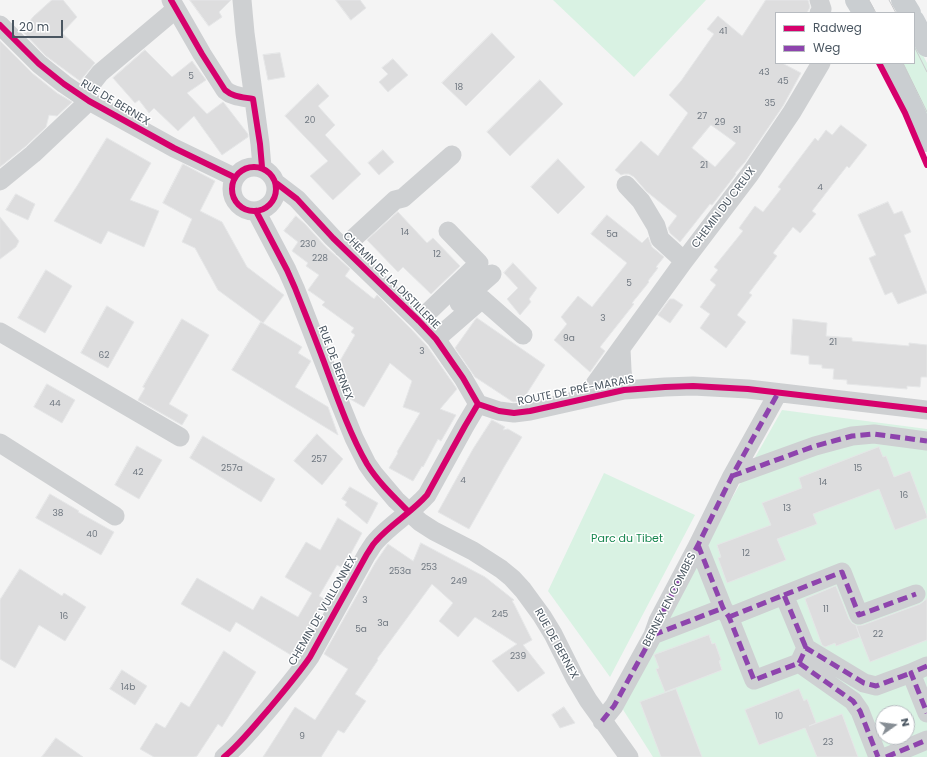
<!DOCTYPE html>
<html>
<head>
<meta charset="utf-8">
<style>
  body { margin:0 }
  #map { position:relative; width:927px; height:757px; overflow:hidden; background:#f4f4f4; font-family:Poppins,sans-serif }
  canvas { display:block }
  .legend { position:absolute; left:775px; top:12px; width:140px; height:52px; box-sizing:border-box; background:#fff; border:1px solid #b7bbc0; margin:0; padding:5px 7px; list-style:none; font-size:12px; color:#4a5661 }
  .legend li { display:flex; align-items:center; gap:8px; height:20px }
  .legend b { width:20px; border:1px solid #b7bbc0 }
  .north { position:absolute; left:875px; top:705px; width:40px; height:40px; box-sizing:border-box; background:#fff; border:1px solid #b7bbc0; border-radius:50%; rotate:76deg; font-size:11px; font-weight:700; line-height:16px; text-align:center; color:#4a5661 }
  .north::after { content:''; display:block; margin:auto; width:14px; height:18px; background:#868d94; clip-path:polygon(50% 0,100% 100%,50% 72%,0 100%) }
  .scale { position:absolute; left:12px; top:20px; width:51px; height:18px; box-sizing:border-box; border:2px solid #4a5661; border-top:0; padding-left:5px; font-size:12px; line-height:14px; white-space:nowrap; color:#4a5661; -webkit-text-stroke:3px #fff; paint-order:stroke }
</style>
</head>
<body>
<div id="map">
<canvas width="927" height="757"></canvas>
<ul class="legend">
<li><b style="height:5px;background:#d6006c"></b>Radweg</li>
<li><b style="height:5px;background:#8e44ad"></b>Weg</li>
</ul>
<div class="north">N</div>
<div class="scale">20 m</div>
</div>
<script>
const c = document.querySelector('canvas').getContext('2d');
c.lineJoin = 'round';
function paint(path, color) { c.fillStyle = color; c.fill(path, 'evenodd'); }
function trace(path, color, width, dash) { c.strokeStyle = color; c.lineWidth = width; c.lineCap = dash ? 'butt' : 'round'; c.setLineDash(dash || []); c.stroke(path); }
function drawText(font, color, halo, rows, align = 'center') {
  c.font = font + ' Poppins,sans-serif'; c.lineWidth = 3; c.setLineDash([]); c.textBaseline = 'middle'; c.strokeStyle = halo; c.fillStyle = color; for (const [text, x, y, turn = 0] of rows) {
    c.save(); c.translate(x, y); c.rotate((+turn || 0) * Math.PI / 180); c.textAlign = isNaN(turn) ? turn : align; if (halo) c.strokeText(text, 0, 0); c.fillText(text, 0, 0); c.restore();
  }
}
paint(new Path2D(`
  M553 0H706L634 77Z
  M914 38 927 63V120L899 63H914Z
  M782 410 927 429V757H653L622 708 711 535ZM883 713H907V737H883Z
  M604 473 695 515 610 677 548 591Z`), '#d9f2e3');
const building = new Path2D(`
  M52 0H63L77 17 62 33 95 63 80 81 46 56 22 31 33 17Z
  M190 0H231L219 12 222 17 209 26Z
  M336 0H360L366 8 351 20Z
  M766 0H808L810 7 807 13H776V63H782L801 73 783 106 745 162 735 173 736 174 712 205 710 204 680 242 670 233 668 228 677 216 646 191 634 177 629 174H624L621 175 615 170 641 141 658 156 688 113 669 95 681 81 714 34 707 29 718 16 742 36ZM711 125 736 143 715 167 692 148Z
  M492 33 515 57 466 106 442 83Z
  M0 41 32 73 57 93 72 102 57 116 49 115 46 127 26 146 0 167Z
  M145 50 172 77 192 61 206 80 187 93 207 114 223 102 224 103 248 134V137L222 155 194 116 178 131 154 108 149 113 139 100 135 103 113 78Z
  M280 53 285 77 268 80 263 55Z
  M393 59 408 75 388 92 379 82 388 74 382 68Z
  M540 80 563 104 510 156 487 132Z
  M318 84 329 96 318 106 335 125 325 135 361 174 333 200 310 176 328 161 285 116Z
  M841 125 867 145 849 168 847 166 812 211 816 214 800 233 793 227 773 253 777 256 749 293 752 295 737 315 746 322 726 348 700 328 710 314 700 307 716 285 710 280 718 270 714 267 743 231 739 228 755 206 763 212 781 189 778 187 815 138 818 141 826 130 832 135Z
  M107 138 151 163 130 200 159 211 144 247 108 231 101 244 54 221 77 186Z
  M383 150 394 162 379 175 368 163Z
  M558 159 585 187 558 214 531 187Z
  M183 164 215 181 200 211 222 222 247 267 284 295 263 323 218 290 195 248 182 242 192 219 163 203Z
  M16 194 35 204 28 220 6 210Z
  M888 202 894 214 902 211 911 232 904 235 927 293 898 304 892 292 885 295 869 258 876 255 858 215Z
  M398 212 427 243 433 238 460 266 431 294 403 267 398 272 367 240Z
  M607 215 642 243 648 237 652 247 664 257 656 267 658 268 648 281 649 282 632 303 634 304 600 347 605 351 590 372 554 340 567 324 561 317 578 296 592 307 627 263 591 234Z
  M296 216 305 224 325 246 350 269 345 276 374 299 377 295 411 329 427 346 457 389 440 409 456 415 441 441 438 439 423 467 422 466 413 481 389 468 398 453 397 452 420 413 403 407 412 381 390 363 364 407 350 399 337 366 355 335 351 332 354 328 322 305 325 302 308 290 319 275 306 266 308 263 292 251 298 242 284 231Z
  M0 217 19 241 16 247 0 259Z
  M513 263 537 288 529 299 531 302 520 315 507 299 518 288 504 273Z
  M46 270 72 286 45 333 18 318Z
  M670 299H674L683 305 670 323 658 315Z
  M107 306 134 322 108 368 81 353Z
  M477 318 545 365 522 401 513 402 475 377 455 348 475 320Z
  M182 319 209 335 169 404 188 415 182 425 138 400 145 388 143 387Z
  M793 319 827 323 826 336 852 338V341L909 346V343L927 345V377H921L920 387 907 386V389L847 384V380L833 379 834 369 822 368V365L809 364V356L791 354Z
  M261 322 302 347 298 353 311 361 295 387 328 407 338 435 232 370Z
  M47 384 75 400 62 423 34 407Z
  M492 420 505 427 503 430 508 429 522 437 504 467 469 529 438 512 473 449Z
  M317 434 343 459 322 485 294 461Z
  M203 436 275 479 261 502 190 458Z
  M137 446 162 460 139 499 115 485Z
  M879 447 883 457 886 456 894 477 910 471 927 516V518L895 530 879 489 813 514 817 524 777 539 786 560 727 583 718 558 721 557 717 545 771 525 762 503 802 488 799 478Z
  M350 487 378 503 367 524 345 505 347 502 342 499Z
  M50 494 79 511 78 512 114 532 101 555 36 518Z
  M338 518 362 533 343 568 337 565 319 596 326 600 311 627 313 628 301 651 296 658 236 622 230 632 181 604 197 578 253 610 261 596 298 617 312 593 285 577 306 542 320 550Z
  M421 543 485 577 514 600 512 601 514 604 532 640 523 645 545 673 518 692 492 661 517 644 475 617 458 637 439 621 453 603 432 584 377 659 378 660 355 694 366 701 344 733 338 730 321 757H263L295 707 315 720 348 669 324 654 375 563 386 547 388 544 413 561Z
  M20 569 62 596 64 593 86 607 65 641 39 625 15 668 0 659V600Z
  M836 586 849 619 852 623 856 625 860 637 836 646 835 643 825 647 822 645 805 599Z
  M927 599V640L870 662 856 626 863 625 920 604Z
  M709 635 712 644 715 643 721 660 719 661 722 670 665 692 656 669 659 668 654 655Z
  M224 651 256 672 222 727 218 724 197 756 194 757H154L140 749 156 723 165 728 181 702 189 707Z
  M122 670 147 686 135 705 110 689Z
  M676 689 702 757H661L640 702Z
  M799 689 804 701 807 699 816 723 809 726 842 714 858 757H817L805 728 759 745 745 710Z
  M564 707 575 723 560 728 552 715Z
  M56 738 83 757H42Z`);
paint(building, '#ddddde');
trace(building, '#e5e6e7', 1);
trace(new Path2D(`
  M171 0 202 54 225 90C233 97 243 97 253 99
  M242 0 245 33 260 144 262 167
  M819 0 822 9 819 13
  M0 25 39 64 64 84 89 101 174 148 234 177
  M82 96 100 73 176 9
  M232 189a22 22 0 1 1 44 0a22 22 0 1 1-44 0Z
  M0 181 33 154 89 101
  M276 183 297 199 333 238 419 321 436 339 463 378 478 404
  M626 185 641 201 656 226 660 239 684 261
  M256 211 287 270 295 288 337 396 354 438 367 464 374 474 396 500 420 522 434 531 473 551 501 569 512 578 523 590 542 616 553 634 575 678 588 700 629 757
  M343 248 395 200 403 198 452 155
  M459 303 492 274
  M419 321 479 263 448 231
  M0 332 180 437
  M436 339 482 299 523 335
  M621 349 622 370 624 390
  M592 397 595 384 684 261 750 174 792 112 821 63
  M478 404 499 411 514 413 530 411 624 390 665 387 693 386 748 389 927 410
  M0 443 115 516
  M732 476 815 446 852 436 874 434 927 441
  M698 545 723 608 729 617 754 680 799 663 853 701 860 711 878 757
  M784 595 842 572 859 615 916 594
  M729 617 784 595 806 648
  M653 635 723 608
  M799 663 806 648 864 683 876 686 911 673
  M927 666 911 673 927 713
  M602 721 614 706 653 635 658 621 698 545 732 476 778 393
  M224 757C240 744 254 726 268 710 282 693 297 676 310 657L367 554C370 550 372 545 376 541 391 524 412 512 427 495L465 426 478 404
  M886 757 927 740`), '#ced0d2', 19);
trace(new Path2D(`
  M856 0 864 13
  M902 0 910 13
  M914 21 927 46
  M891 63 916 116 927 141`), '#caced1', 22);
trace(new Path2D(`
  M869 0 876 13
  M889 0 896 13
  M914 46 927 72
  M903 63 927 112`), '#c9cacc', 1);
trace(new Path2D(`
  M732 476 815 446 852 436 874 434 927 441
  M698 545 723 608 729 617 754 680 799 663 853 701 860 711 878 757
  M784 595 842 572 859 615 916 594
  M729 617 784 595 806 648
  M653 635 723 608
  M799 663 806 648 864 683 876 686 911 673
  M927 666 911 673 927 713
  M602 721 614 706 653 635 658 621 698 545 732 476 778 393
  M886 757 927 740`), '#8e44ad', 5, [10, 5]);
trace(new Path2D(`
  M171 0 202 54 225 90C233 97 243 97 253 99L260 144 262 167
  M0 25 39 64 64 84 89 101 174 148 234 177
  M879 63 905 113 927 165
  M232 189a22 22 0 1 1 44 0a22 22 0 1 1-44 0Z
  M276 183 297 199 333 238 419 321 436 339 463 378 478 404
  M256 211 287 270 295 288C306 316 318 345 328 373 339 403 351 436 367 464 378 482 394 497 409 512
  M478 404 499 411 514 413 530 411 624 390 665 387 693 386 748 389 927 410
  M224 757C240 744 254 726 268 710 282 693 297 676 310 657L367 554C370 550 372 545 376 541 391 524 412 512 427 495L465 426 478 404`), '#d6006c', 6);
drawText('9px', '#707881', null, [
  ["41",723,32],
  ["43",764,73],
  ["5",191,77],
  ["45",783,82],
  ["18",459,88],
  ["35",770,104],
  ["27",702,117],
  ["20",310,121],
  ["29",720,123],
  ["31",737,131],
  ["21",704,166],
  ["4",820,188],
  ["14",405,233],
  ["5a",612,235],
  ["230",308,245],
  ["12",437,255],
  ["228",320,259],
  ["5",629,284],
  ["3",603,319],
  ["9a",569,339],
  ["21",833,343],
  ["3",422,352],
  ["62",104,356],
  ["44",55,404],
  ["257",319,460],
  ["257a",232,469],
  ["15",858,469],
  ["42",138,473],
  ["4",463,481],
  ["14",823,483],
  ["16",904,496],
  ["13",787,509],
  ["38",58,514],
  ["40",92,535],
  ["12",746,554],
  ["253",429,568],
  ["253a",400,572],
  ["249",459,582],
  ["3",365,601],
  ["11",826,610],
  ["245",500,615],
  ["16",64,617],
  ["3a",383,624],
  ["5a",361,630],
  ["22",878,635],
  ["239",518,657],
  ["14b",128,688],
  ["10",779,717],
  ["9",302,737],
  ["23",828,743]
]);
drawText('11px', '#4a5661', '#fff', [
  ["RUE DE BERNEX",115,103,31],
  ["CHEMIN DU CREUX",724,208,-53],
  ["CHEMIN DE LA DISTILLERIE",391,281,45],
  ["RUE DE BERNEX",335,363,69],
  ["ROUTE DE PRÉ-MARAIS",576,391,-11],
  ["BERNEX EN COMBES",670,600,-63],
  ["CHEMIN DE VUILLONNEX",323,611,-60],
  ["RUE DE BERNEX",556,644,61]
]);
drawText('11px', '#17864f', '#fff', [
  ["Parc du Tibet",627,539]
]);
</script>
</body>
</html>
